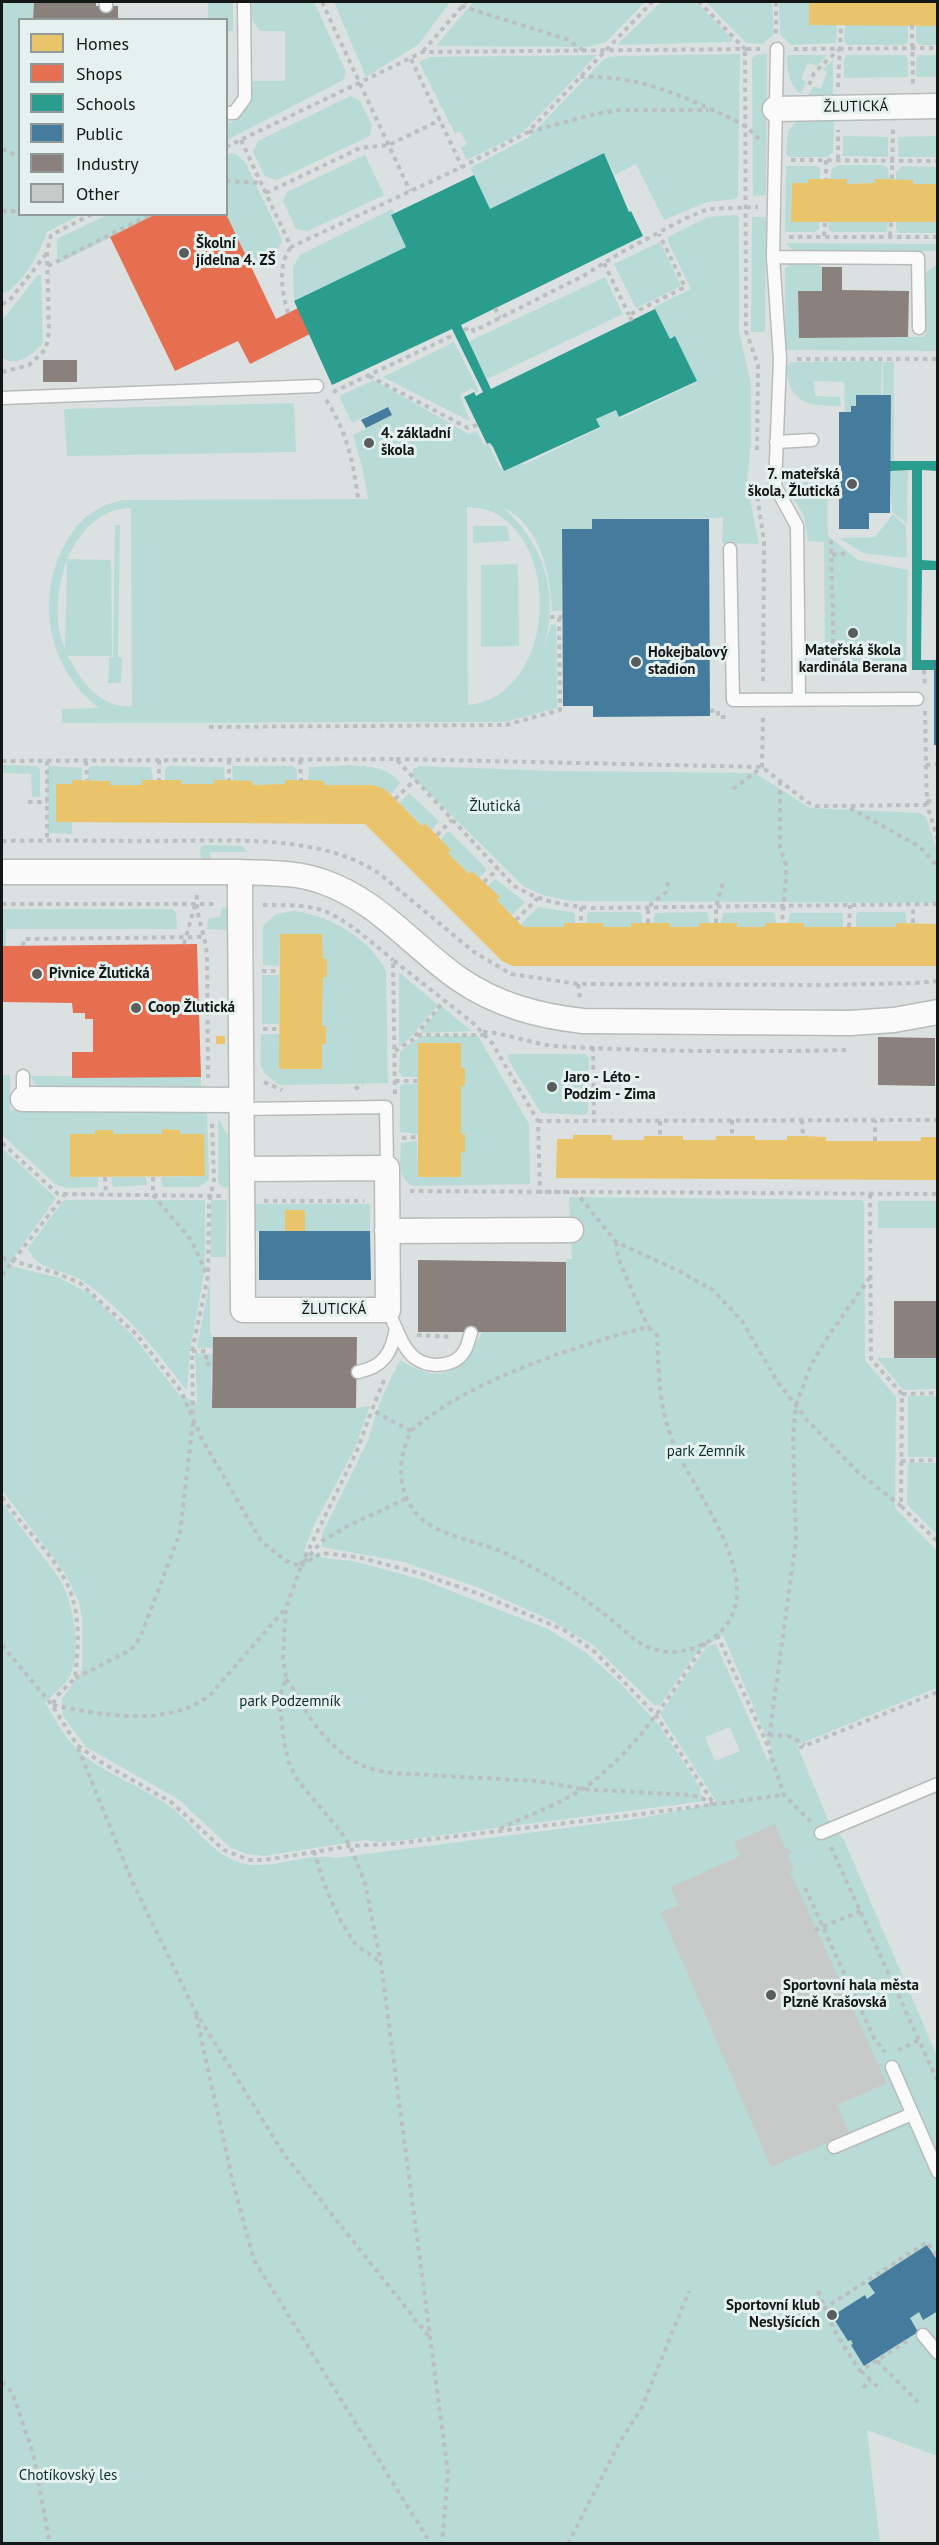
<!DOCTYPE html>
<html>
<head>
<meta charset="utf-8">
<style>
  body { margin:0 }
  #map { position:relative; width:939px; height:2545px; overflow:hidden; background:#dbe1e0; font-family:"PT Sans",sans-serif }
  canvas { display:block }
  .frame { position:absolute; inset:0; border:3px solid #131716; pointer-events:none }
  .legend { position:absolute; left:18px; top:18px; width:210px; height:198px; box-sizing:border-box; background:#e5f1ef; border:2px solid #919a98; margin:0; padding:8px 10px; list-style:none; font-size:18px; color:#131716 }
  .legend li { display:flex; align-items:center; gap:12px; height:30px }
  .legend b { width:30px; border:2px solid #919a98 }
</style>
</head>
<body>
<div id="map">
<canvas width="939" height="2545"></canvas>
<div class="frame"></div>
<ul class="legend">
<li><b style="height:16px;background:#e9c46a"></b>Homes</li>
<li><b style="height:16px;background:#e76f51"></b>Shops</li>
<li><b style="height:16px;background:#2a9d8f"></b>Schools</li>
<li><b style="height:16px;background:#457b9d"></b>Public</li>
<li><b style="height:16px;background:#8a817c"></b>Industry</li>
<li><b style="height:16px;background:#c8c9c9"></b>Other</li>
</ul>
</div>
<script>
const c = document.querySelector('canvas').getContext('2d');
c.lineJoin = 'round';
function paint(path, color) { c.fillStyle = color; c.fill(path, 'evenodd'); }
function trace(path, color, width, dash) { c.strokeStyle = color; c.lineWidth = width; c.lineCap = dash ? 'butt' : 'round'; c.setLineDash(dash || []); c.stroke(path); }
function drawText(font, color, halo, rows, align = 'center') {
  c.font = font + ' "PT Sans",sans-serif'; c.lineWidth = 6; c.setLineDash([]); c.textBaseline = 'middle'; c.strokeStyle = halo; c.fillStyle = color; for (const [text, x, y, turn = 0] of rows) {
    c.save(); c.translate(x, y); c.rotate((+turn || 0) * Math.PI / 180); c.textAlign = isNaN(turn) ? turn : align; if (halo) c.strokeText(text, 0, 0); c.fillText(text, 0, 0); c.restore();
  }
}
paint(new Path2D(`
  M2 2H34L33 19 20 20V214L80 215 47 232C40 252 22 287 2 294Z
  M208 2H233V31H227L226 20 208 19Z
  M252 2H314L346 72 343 80 227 140V125C245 115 252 101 253 81H285V31H260L252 20Z
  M334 2H450L419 44 366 77Z
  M473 2H645L606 42 588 47 436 46Z
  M661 2H696L732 39V42L617 45Z
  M706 2H772L774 34 763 44 746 43Z
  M779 2H809V25H837L836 43 791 45 780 34Z
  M845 25H908V41L904 45H847L844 41Z
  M916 26H937V45H920L916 42Z
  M740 54 738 196 735 199 707 202 664 220 636 164 615 175 604 153 490 209 470 168 529 137 602 61 609 57 622 56Z
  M767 54 766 195 753 196 752 58 757 55Z
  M597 55 522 133 467 160 461 148 467 144 460 131 455 134 419 62 430 57Z
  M787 55H827L817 66 808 63 801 79 806 82 801 94C788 84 787 70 787 55Z
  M847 55H905L908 59V77L844 78V59Z
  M920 55H937V77H916V58Z
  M833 60V96H808L813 86 821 89 827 72 823 69Z
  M350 96 359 100 372 125 370 136 277 180 265 176 253 152 258 141Z
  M831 117 834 120 833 152 828 157H791L786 155 788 131 797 121Z
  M843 136 888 137V157L843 156Z
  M937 136V157H898V137Z
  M231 153 237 155 245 162 282 239C281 254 261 258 249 263L226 215 227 155Z
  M365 155 384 195 308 231 296 229 283 201 287 192Z
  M839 165H883L887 167 890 180H875V183L847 184 830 179 832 169Z
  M786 166H817L820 169V179L808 183H792L791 221 819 222V229L815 232H785Z
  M902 166 937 167V184H913V180H896V172Z
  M392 209 394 213 391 215 406 247 294 301 293 267 300 255Z
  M107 215H156L57 264V239Z
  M735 215 739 217V331L751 384V440L747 483 759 544 722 543 723 518 593 519 592 529 562 530V611H552C551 576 540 525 504 508 545 546 559 593 544 648L551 625 556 624 557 708 505 722 62 723V709L99 708C49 670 35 601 64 546 77 521 95 505 124 500L368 499 362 466 353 435 392 415 387 407 352 423 340 398 341 395 374 380 469 434 477 431 483 444 489 445 498 465 504 471 522 463 524 465 600 428 596 419 616 410 620 419 697 382 675 336 670 339 654 307 691 289 669 244 668 237 708 217ZM467 507C476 508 486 508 494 513 564 548 553 697 468 705ZM131 508 132 706C100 709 81 681 68 656H112L111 560 67 559C80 532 98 509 131 508ZM66 562H67L65 648C53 621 57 590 66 562Z
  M752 217H766L765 332H751Z
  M828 222H888L887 232H832L829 230Z
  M896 222H937V233H899L896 230Z
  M660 242 681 286 636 308 614 264Z
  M786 243 937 244V251H793Z
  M813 262 822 267V291H798L799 338 923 337 926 334 925 276 927 271 937 265V351L785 350V268L792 263Z
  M38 275H41L43 342C35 354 14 369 2 357V318H4Z
  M605 277 623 314 487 379 468 342Z
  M454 342 479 391 476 393 472 388 460 395 470 421 383 377Z
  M882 361 881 395H856V406H851V412H845L844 382 814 381 815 396 840 397 841 406C809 406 789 404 786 367L791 362Z
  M883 362H894V460L890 461 891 395H883Z
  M294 403 296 452 67 456 64 409Z
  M890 471H908L907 524 892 512Z
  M808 478 809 489 824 488 823 478H827L828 536 858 560 908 570 906 670 825 669 824 542 808 541 804 516 785 484 784 479Z
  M893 514 906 526 907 556 905 558 863 553 839 538 875 537Z
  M115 525H120L118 657 122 658 121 683H108L109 658 113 657Z
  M473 526H507L510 541 473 543Z
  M518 564 519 646 481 647V565Z
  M2 765 37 766 40 770V797H32L31 774 2 773Z
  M50 766 82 768V780H72V784L56 785V821H72V834L48 833 47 769Z
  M90 766 151 767 153 780 142 785H110L109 781 88 780V769Z
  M168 766 224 767 225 780H214V784H182L165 780V770Z
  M232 766H293L297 771V780H285V784L253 785 252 781H233Z
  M420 766 555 771 755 773 810 808 919 813 926 817 937 850V903L570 901 542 895 523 886 413 777V769Z
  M309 767C336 767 383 758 400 783L391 795 374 785H324L323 781 308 780Z
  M409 793 439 821 432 830 425 823 422 826 399 803Z
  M447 832H450L485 867 486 871 479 878 472 871 469 874 448 853 451 850 440 840Z
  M203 845 242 846 248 852H210V860L201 859 200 848Z
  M495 879 525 902 512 915 497 900 488 886Z
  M227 907 230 909V930L207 929 208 919 220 917 222 908Z
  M538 907 571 912 575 914V923H564V927H523L521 924Z
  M2 909H172L176 912 177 929H6V946H2Z
  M294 911C330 916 369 937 386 971L388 1083 280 1085C254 1069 261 1062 261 1034H280V1069H322V1044L326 1043V1026H322L323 977H327L323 959 322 935 280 934 279 966 263 965V926L276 914Z
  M589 912H639L642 915V923H631V927H603V923H587V915Z
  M707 912 710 923H699V927H670V923H653L655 913Z
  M772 912 775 914 776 923H766L765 927H737V923H721L723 913Z
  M858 912H905L907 923H896V927H856V914Z
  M790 913H843V927H804V923H788Z
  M399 972 438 1005 409 1039 399 1047Z
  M262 975H279V1024H262Z
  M441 1006 472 1031 420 1033Z
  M422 1036H478L529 1124 530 1184 413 1186C396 1177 401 1160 401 1143L417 1141 418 1177H461V1152H465V1135L461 1134V1086L465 1085V1069L461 1068V1044L418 1043V1077H403L399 1072 400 1051Z
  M513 1054H585L589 1058 588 1111 585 1115 541 1113 508 1059V1055Z
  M2 1075H10V1110L207 1111 209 1180 199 1187H162L161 1177 204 1176V1134H180L179 1130 162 1129V1134H113V1130H96L95 1134H70L71 1177H98V1187L67 1188 55 1184 2 1135Z
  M30 1076 201 1077V1088H42L35 1084Z
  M403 1084H418V1134L400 1132V1086Z
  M218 1118 228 1136V1186L225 1188 221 1186 218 1181Z
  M2 1148 56 1198 8 1265 59 1278 89 1293 134 1337 180 1396 197 1402 195 1353 213 1354 211 1379 213 1408H356L370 1406 354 1450 315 1523 304 1551 325 1558 353 1561 423 1580 548 1629 585 1652 620 1683 659 1725 701 1789 700 1793 705 1801 397 1841 377 1842 365 1840 264 1856 247 1854 231 1848 178 1799 86 1747 63 1716 62 1699 82 1670V1618L79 1602 65 1573 2 1490Z
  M111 1177H146L147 1185 113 1187Z
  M569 1197 862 1200 864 1204 865 1360 896 1397 895 1508 937 1551V1688L797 1745 828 1820 844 1840 937 2056V2456L867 2430 880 2543H2V1502L59 1578C73 1601 84 1655 68 1679 62 1688 52 1695 45 1703 54 1717 62 1733 73 1745 101 1776 146 1785 177 1812 199 1831 215 1857 245 1864 274 1870 305 1852 336 1858L642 1818 717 1803 660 1714 707 1646 716 1644 768 1761 772 1751 723 1635 697 1652 660 1705H654L593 1645 552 1621 477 1587 404 1562 322 1547V1534L368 1440 381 1399 400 1360C442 1386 461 1374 482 1332H566V1259H572ZM730 1727 740 1751 715 1761 705 1737Z
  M64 1200H205V1269L190 1350 187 1391C157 1351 126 1313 86 1283 68 1269 36 1272 28 1248Z
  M211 1200H227L226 1257H210Z
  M878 1201H937V1228H878Z
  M254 1204H370V1231H305V1210H286L285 1232 254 1231Z
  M210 1279V1333L213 1337V1348H197Z
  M877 1358H937V1389L903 1390Z
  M908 1396H937V1457H908Z
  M908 1463H937V1535L907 1504Z`), '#b8dbd7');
paint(new Path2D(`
  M809 2H938V26L809 25Z
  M808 179H847V184L875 183 874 179 913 180V184H938V222H791L792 183H808Z
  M72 780 110 781V785H142V780H181L182 784H214V780H225L252 781 253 785 285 784V780H308L324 781V785H374L386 790 422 826 425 823 451 850 448 853 469 874 472 871 500 897 497 900 523 927H564V923H603V927H631V923H670V927H699V923H737V927H765L766 923H804V927H896V923L938 924V966H513L502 961 365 824 56 822V784H72Z
  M280 934H322L323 959H327V977H323L322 1026H326V1044H322V1069H279Z
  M216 1036H225V1044H216Z
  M418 1043H461V1068H465V1086H461V1134H465V1153L461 1152V1177H418Z
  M162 1129 180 1130V1134H204L205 1176 70 1177V1134H95V1130H113V1134H162Z
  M573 1135H612V1140H644V1136H683V1140H716V1136H755V1140H787V1136H803L826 1137V1141H921V1137H938V1180L556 1178 557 1139H573Z
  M285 1210H305V1231L285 1232Z`), '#e9c46a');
paint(new Path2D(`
  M156 214H226L276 319 298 308 310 334 250 364 238 341 175 371 110 237Z
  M197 944 201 1077 72 1078V1052H93V1019H85V1013H73L72 1003 2 1002V946Z`), '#e76f51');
paint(new Path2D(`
  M604 153 629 212 631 211 643 236 461 325 491 389 655 309 670 339 675 336 697 381 619 417 616 410 596 419 600 427 504 471 493 447 490 443 487 444 464 397 474 392 476 396 483 392 452 329 332 385 294 301 406 247 391 215 474 175 490 209Z
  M890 461H938V471L922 470V560L937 561V570H922L921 660H934V670H912V470L890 471Z`), '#2a9d8f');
paint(new Path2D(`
  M856 395H891L890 513H869V529H839V412H851V406H856Z
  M388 407 392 415 366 428 361 420Z
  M592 519H709L710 716 593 717V706H563L562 529H592Z
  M934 660H938V745H934Z
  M259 1231H370L371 1280H259Z
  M927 2245 938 2261V2311L923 2320 919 2312 910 2318 918 2332 864 2366 851 2345 853 2344 851 2340 848 2341 832 2316 865 2295 867 2299 875 2293 868 2283Z`), '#457b9d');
paint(new Path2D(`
  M34 2H96V6H118V20H33Z
  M822 267H842V290L909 291 908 337 799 338 798 291H822Z
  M43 360H77V382H43Z
  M878 1037 935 1038V1086L878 1085Z
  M418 1260 566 1262V1332H418Z
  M894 1301H938V1358H894Z
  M213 1337H357L356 1408H212Z`), '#8a817c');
paint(new Path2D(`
  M775 1824 785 1849 789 1847 792 1853 788 1854 794 1870 790 1872 887 2083 837 2105 849 2133 771 2167 661 1912 678 1905 671 1887 740 1856 734 1842Z`), '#c8c9c9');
const service = new Path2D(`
  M106 6V2
  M777 49 773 257 918 258 919 328
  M226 113H234L245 98 244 2
  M773 257 780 359 775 486 797 526 799 699
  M2 398 317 386
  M776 442 812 440
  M730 549 733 700 917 699
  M23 1076V1099
  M241 1109 386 1107 387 1168
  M388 1310C395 1325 402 1348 415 1358 430 1369 456 1367 465 1350 468 1345 469 1338 471 1333
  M358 1372C384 1367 392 1352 396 1328
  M821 1833 938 1784
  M892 2067 938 2172
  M834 2147 912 2114
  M923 2335 938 2353`);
const minor = new Path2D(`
  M775 109 938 106
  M2 872H240C266 873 296 872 321 881 378 900 412 946 459 979 497 1005 538 1016 583 1021L850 1023 894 1020 938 1012
  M240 872V904L243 1310H388L387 1168 242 1169
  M23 1099 241 1100
  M387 1231 571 1230`);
trace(service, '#b7bcbb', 15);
trace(minor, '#b7bcbb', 27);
trace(new Path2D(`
  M322 2 410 191
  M776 2V34
  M461 6 566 39 583 50
  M912 25 913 85
  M794 49 938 48
  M423 51 466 2
  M411 59 462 167
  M580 77C628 75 666 89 708 108 728 117 745 123 759 139
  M809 85 814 73 838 50
  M838 87 841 25
  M529 132 595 114 620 110H708
  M241 140 291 247 462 167 528 132 652 2
  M226 147 423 52 745 49 699 2
  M2 150H7L20 158
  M838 159V130
  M791 160 938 161
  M826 160V179
  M892 179 893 128
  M226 181 261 183
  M266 193 360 148 389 145 440 120
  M2 211H20
  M824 236 825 222
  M890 236 891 222
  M789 237H938
  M604 263 629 315
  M48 266 151 214
  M2 304 9 301 47 253
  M495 308 500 318
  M288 313C282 291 277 266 291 247
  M632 321 629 315 685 287 659 234
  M464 330 471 327 474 331 583 276 620 253 686 218 708 209 758 207
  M797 359H938
  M2 372 29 365 46 349 49 331 47 252 51 235 92 214
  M369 376 468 428 477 425
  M333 392 454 335
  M326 400C346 429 354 464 358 499
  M757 450 758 365 746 331 745 49H760
  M756 488 764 542 763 683
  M831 540 834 669
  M832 555 848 553
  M550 617H562
  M924 670 925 686
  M710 711 718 710V717H726
  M925 711 926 765 938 764
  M209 727 506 725 560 710 559 617
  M396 759 762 767 807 802 816 806 927 805 938 840
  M159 760V780
  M229 760V780
  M300 760 301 781
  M2 761 396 759 513 885C538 901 562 905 591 908L938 904
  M47 761V840
  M86 761 87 780
  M926 765 927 805
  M780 781V847L786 865V876L782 923
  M733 789 762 767 763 715
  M395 799 415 780
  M927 801 938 802
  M28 802H47
  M850 808 920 847 938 867
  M437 835 452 820
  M2 841C54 840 106 841 158 841 226 841 323 833 381 875L474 952 511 974 578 984 827 985 914 983 938 981
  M484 882 498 869
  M197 895C195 917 206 934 207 956L208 1078
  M2 904H217
  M263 905C283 905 305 904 324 911 346 919 375 945 393 960
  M581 907V923
  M516 920 538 898
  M648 923V907L666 892 668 882
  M716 923V907L723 883
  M913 923V905
  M849 927 850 905
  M184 944 195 905
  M23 946 24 939 206 937
  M262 971H280
  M578 984 580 998
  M263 1029H279
  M483 1032C508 1033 531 1044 555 1046 653 1052 752 1052 850 1050
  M415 1036 443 1002
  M593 1047 594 1121
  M395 1051 420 1035H484
  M395 1081H418
  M264 1082 282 1090
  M355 1089 363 1084
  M395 1094 393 960 473 1023 492 1043 538 1121 540 1192H576L616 1242 679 1271 713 1290 742 1321 777 1381 807 1420 858 1472 901 1506
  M732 1120V1136
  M802 1120 803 1136
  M538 1121 938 1120
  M660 1121V1136
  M402 1138 417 1137
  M875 1141V1120
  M2 1143 58 1194 222 1196
  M105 1177 106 1195
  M153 1177V1195L192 1241 206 1273
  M410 1191 938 1194
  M870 1194 871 1359 902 1394 901 1506 938 1542
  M264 1201H364
  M616 1242 618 1258 648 1327
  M2 1258 56 1273 80 1283 136 1334 181 1391 202 1439 261 1541 286 1561 301 1566 286 1608 283 1657 286 1678 279 1699 284 1741 289 1763 298 1781 341 1832 350 1846 365 1883 381 1964 448 2473 442 2544
  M2 1275 65 1194
  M417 1335 452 1337
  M192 1351H206V1364H211
  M384 1380 372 1410 411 1431C398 1458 396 1487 415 1512 432 1534 475 1541 501 1551 513 1557 525 1563 537 1570 563 1583 586 1600 609 1618 627 1631 637 1647 662 1651 680 1655 703 1647 717 1635 776 1585 688 1488 670 1434 658 1399 659 1371 657 1335L648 1327C575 1346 467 1381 411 1431
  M902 1394 938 1393
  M193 1414 192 1351 208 1276 209 1203 214 1180 212 1121
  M901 1461 938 1460
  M2 1497C22 1527 58 1558 70 1591 81 1619 78 1650 75 1678L57 1696 52 1705
  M304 1562 322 1541 348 1526 407 1498
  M301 1565 356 1453 372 1410
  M301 1566 321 1553 358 1557 419 1573 482 1595 564 1630 595 1652 655 1714 714 1804
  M717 1635 768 1746 784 1795 811 1822
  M2 1645 52 1705 77 1745 99 1761 171 1802 224 1850 249 1860H265L350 1846 392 1844 633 1815 784 1795
  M75 1678 131 1650 140 1638 180 1533 193 1422
  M286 1679C297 1692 303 1708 313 1722 336 1752 355 1768 392 1773L538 1781 582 1789 689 1795 700 1797 713 1804
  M53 1705C101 1715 168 1728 210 1695L286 1608
  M769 1735 789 1736 805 1745
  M768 1745 796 1541 793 1437 796 1405 811 1365 829 1335 871 1276
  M78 1748 132 1881 195 2011 284 2154 430 2338
  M799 1748 938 1692
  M500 1829C526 1816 560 1804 584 1788 636 1751 671 1695 705 1643
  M831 1847 938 2082
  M314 1851C323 1883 335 1916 355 1943 360 1950 372 1953 380 1964
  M805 1888 874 2038 885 2052
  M815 1930 861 1911
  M196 2015 234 2187 254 2260 431 2544
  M898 2050 919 2040
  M818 2291 825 2308
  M907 2341 860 2371 836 2334 825 2308 927 2242 938 2258
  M877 2361 921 2405
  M861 2371 881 2390
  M2 2382 12 2392 33 2453 50 2544
  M863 2388 870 2380
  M568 2544 618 2445 642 2407 689 2291`), '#bcbfbf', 4, [4.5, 4.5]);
trace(service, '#fafafa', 12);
trace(minor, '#fafafa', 24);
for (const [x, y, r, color] of [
  [184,253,6,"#595e5d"],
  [369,443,6,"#595e5d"],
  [852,484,6,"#595e5d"],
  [853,633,6,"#595e5d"],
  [636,662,6,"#595e5d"],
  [37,974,6,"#595e5d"],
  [136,1008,6,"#595e5d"],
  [552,1087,6,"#595e5d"],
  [771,1995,6,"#595e5d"],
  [832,2315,6,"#595e5d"]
]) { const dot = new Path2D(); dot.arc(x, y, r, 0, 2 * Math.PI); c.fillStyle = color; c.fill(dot); trace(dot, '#e5f1ef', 2); }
drawText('15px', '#131716', '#e5f1ef', [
  ["ŽLUTICKÁ",856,107,-1],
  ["ŽLUTICKÁ",334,1310]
]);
drawText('bold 15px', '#131716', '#e5f1ef', [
  ["Školní",196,244],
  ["jídelna 4. ZŠ",196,261],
  ["4. základní",381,434],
  ["škola",381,451],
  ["7. mateřská",840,475,"right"],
  ["škola, Žlutická",840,492,"right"],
  ["Mateřská škola",853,651,"center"],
  ["kardinála Berana",853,668,"center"],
  ["Hokejbalový",648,653],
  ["stadion",648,670],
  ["Pivnice Žlutická",49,974],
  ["Coop Žlutická",148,1008],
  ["Jaro - Léto -",564,1078],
  ["Podzim - Zima",564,1095],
  ["Sportovní hala města",783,1986],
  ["Plzně Krašovská",783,2003],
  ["Sportovní klub",820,2306,"right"],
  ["Neslyšících",820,2323,"right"]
], 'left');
drawText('15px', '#102f2c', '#e5f1ef', [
  ["Žlutická",495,807],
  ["park Zemník",706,1452],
  ["park Podzemník",290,1702],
  ["Chotíkovský les",68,2476]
]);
</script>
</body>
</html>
